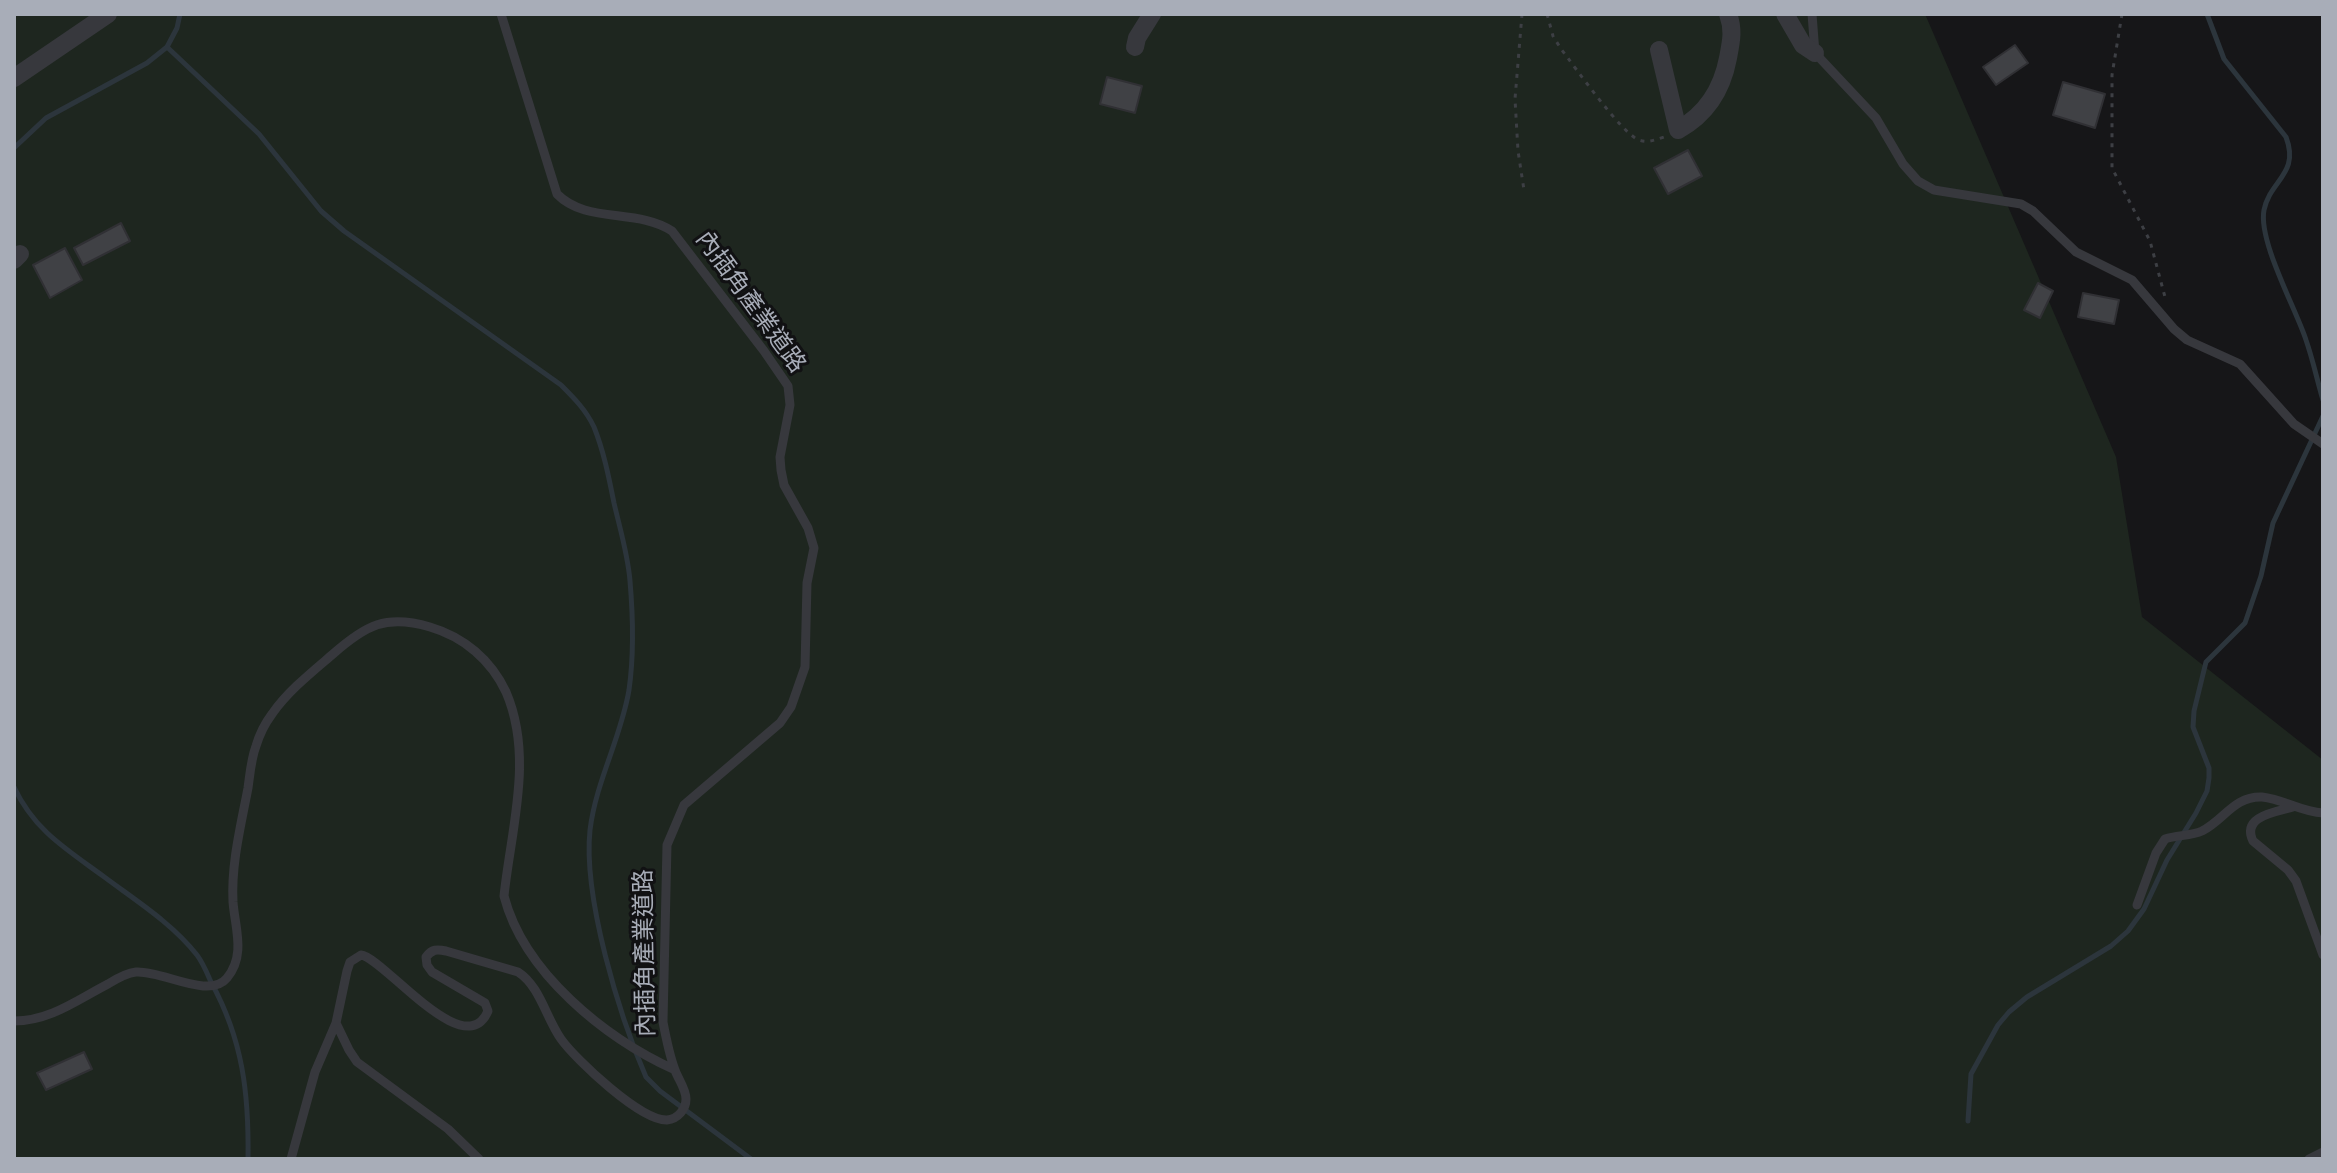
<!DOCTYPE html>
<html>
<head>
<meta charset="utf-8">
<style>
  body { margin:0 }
  #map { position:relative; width:2337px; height:1173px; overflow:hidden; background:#161618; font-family:"Source Sans 3",sans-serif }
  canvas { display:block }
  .frame { position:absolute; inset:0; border:16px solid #a8adb8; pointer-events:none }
</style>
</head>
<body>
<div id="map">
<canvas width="2337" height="1173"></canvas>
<div class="frame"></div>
</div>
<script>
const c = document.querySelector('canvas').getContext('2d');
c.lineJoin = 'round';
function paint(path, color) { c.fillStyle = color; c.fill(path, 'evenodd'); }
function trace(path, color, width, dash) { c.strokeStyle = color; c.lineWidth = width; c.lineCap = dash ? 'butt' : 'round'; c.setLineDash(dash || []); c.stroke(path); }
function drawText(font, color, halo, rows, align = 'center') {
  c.font = font + ' "Source Sans 3","Noto Sans TC",sans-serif'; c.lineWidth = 6; c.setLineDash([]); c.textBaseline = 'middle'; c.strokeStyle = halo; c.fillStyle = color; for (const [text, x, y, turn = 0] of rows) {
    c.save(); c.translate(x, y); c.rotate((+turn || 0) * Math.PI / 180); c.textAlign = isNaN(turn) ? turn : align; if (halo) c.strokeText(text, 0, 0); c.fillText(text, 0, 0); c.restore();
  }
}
paint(new Path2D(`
  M14 14H1925L2116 457 2142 617 2323 760V1159H14Z`), '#1e261f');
trace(new Path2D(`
  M2207 14 2224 59 2286 137C2300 174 2270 180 2264 210 2258 241 2296 309 2306 340 2313 360 2317 380 2323 400
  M167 47 259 134 321 211 344 231 561 385C574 398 586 410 594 427 604 452 609 478 614 503 620 529 628 555 630 581 633 616 634 655 629 690 621 738 596 781 590 830 583 897 619 1015 646 1077L660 1091 751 1159
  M14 148 46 118 147 63 167 47 177 28 180 14
  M14 787C34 830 66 849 103 876 135 900 172 923 197 955 203 963 207 973 211 982 243 1040 249 1094 248 1159
  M1968 1121 1971 1074 1998 1025 2009 1012 2027 997 2111 946 2128 931 2144 909 2167 860 2196 813 2207 791 2209 778V768L2193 727 2194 711 2206 662 2245 623 2261 576 2273 523 2323 416`), '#2c353c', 5);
const building = new Path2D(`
  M2015 45 2028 63 1996 85 1983 67Z
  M1107 77 1142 86 1135 113 1100 104Z
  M2063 82 2105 94 2095 128 2053 115Z
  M1688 150 1702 176 1668 194 1654 168Z
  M121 223 130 241 83 265 74 248Z
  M65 248 82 280 50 298 33 265Z
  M2038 283 2053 291 2040 318 2024 310Z
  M2083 293 2119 300 2114 324 2078 317Z
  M84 1052 92 1069 46 1090 37 1073Z`);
paint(building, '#404145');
trace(building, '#303034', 2);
trace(new Path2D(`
  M1522 14 1515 99 1518 151 1524 190
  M1547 14 1553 36 1561 49C1575 67 1622 134 1639 140 1648 143 1655 140 1664 137
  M2122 14 2112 75V168L2150 241 2165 297`), '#3d3f44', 3, [4, 6]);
trace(new Path2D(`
  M1812 14 1815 53 1876 118 1903 164 1918 181 1934 190 2021 204 2033 211 2076 252 2132 280 2174 329 2187 340 2240 364 2294 424 2323 444
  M2293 807C2276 812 2241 816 2253 841L2288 870 2296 881 2323 955
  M2137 905 2156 853 2165 839C2177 835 2191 836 2202 831 2224 820 2234 796 2262 797 2283 799 2301 812 2323 813
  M14 1021C50 1021 77 1000 108 984 116 979 126 973 136 972 162 970 209 1000 227 978 246 955 235 928 233 902 231 864 241 825 248 788 250 774 251 759 256 746 259 736 266 722 272 714 288 691 312 672 333 654 366 625 386 614 430 627 464 637 491 660 506 692 534 757 511 829 504 896 524 973 605 1038 675 1070
  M336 1023 349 1050 357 1062 448 1129 479 1159
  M291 1159 315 1072 336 1023 347 971 350 962 361 955C383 957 465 1065 488 1011L485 1003 432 972 427 965 426 957C432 949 437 949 446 951L518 972C540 986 546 1018 561 1039 576 1060 641 1121 667 1120 678 1119 686 1109 686 1099 686 1089 678 1079 675 1070 669 1054 666 1038 663 1022L667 845 684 805 780 723 791 707 805 667 807 583 814 548 808 528 784 485 781 470 780 457 790 405 788 386 764 351 672 231C637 208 586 224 557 194L501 14
  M2309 1159 2323 1152`), '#37383d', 9);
trace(new Path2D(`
  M1785 14 1803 45 1815 53
  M1135 47 1137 38 1152 14
  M1659 50 1678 130C1707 114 1722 90 1728 58 1731 42 1734 30 1728 14
  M14 78 108 14
  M14 260 20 254`), '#37383d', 18);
drawText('24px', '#a8adb8', '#111113', [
  ["內插角產業道路",749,303,54],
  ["內插角產業道路",647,953,-91]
]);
</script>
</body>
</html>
